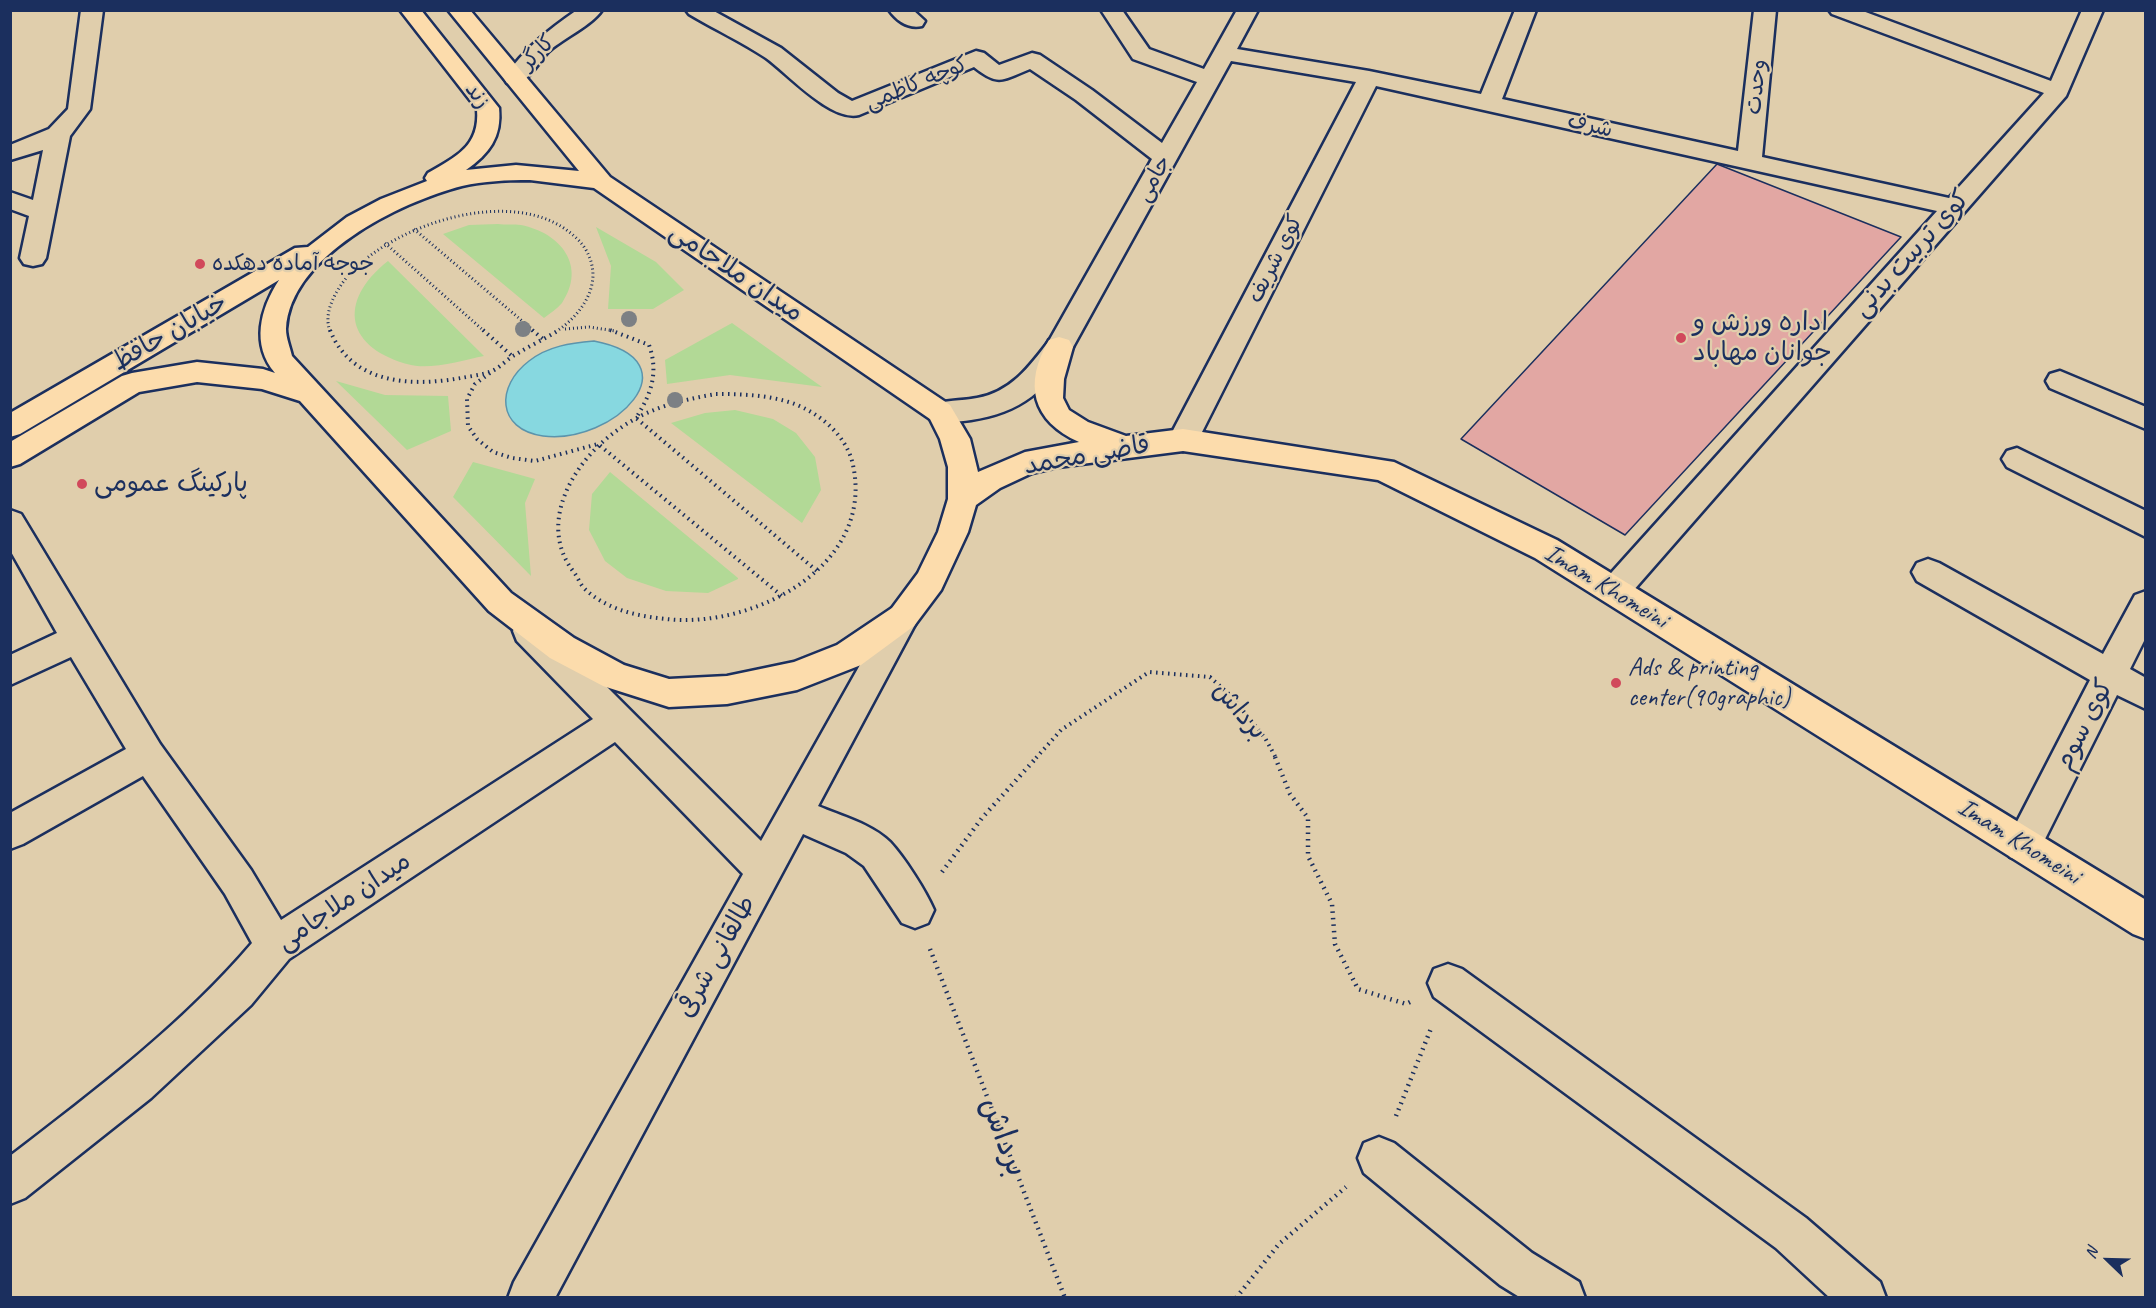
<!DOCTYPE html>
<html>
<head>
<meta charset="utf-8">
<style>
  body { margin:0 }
  #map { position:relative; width:2156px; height:1308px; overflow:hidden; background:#e0ceac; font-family:Caveat,sans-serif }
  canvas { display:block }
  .frame { position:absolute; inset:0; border:12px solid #1b2f5e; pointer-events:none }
  .north { position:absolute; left:2078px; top:1230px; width:60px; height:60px; -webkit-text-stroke:4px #e0ceac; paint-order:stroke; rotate:293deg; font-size:16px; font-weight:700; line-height:24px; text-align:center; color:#1b2f5e }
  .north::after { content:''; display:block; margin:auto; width:21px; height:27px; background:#1b2f5e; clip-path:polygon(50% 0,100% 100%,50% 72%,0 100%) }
</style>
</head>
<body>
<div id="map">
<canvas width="2156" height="1308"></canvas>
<div class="frame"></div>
<div class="north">N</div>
</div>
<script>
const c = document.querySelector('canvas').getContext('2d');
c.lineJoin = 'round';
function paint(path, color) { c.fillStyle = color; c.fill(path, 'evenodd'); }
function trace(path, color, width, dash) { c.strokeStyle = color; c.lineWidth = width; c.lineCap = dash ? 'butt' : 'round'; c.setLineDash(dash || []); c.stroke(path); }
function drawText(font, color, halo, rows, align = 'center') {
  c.font = font + ' Caveat,"Playpen Sans Arabic",sans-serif'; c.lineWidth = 4.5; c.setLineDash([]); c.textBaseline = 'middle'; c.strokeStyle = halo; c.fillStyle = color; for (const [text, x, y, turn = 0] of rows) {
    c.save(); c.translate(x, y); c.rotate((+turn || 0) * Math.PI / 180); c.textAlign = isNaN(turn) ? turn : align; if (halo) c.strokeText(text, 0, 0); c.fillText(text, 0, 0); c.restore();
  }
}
paint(new Path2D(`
  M498 224C505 225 514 224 521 225 561 233 587 266 562 303 557 309 550 313 544 318L443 234 469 225Z
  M596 227 656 262 684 290 653 309H608L611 266Z
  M388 261 484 356C464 360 431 370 411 365 346 349 336 302 388 261Z
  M732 323 822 387 730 375 667 384 665 360Z
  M336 381 385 395 448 396 451 431 407 450Z
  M735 410 773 419 796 433 815 457 821 490 802 523 671 423 705 413Z
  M473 462 535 479 525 503 531 576 453 497Z
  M610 472 738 578V579L708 593 666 591 627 578 605 561 589 530 592 494Z`), '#b2d996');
const water = new Path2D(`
  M594 341C697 361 614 445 543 436 496 429 496 386 529 361 548 346 571 343 594 341Z`);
paint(water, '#87d8e0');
trace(water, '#5c94ac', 1.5);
const building = new Path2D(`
  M1717 164 1901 237 1625 535 1461 439Z`);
paint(building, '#e2a7a3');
trace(building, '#1b2f5e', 1.5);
const minor = new Path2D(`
  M81 10H103L90 109 70 136 46 258 42 264 33 266 24 264 20 258 29 216 10 209V192L33 200 43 150 10 160V145L49 129 68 109Z
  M577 10H602C592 25 564 38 549 51 536 64 527 88 507 83L504 78C524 49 548 30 577 10Z
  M686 10H712L781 48 838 93 852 101 976 51 984 53 999 65 1032 53 1040 55 1092 90 1162 143 1197 82 1133 59 1101 10H1122L1149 49 1204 69 1237 10H1258L1237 49 1369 71 1481 94 1515 10H1536L1502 99 1738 151 1754 10H1776L1762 157 1949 198 2044 93 1832 14 1829 10H1860L2051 81 2082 10H2103L2066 96 1625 600 1614 604 1603 600 1598 591 1603 582 1937 211 1376 86 1198 440 1193 448 1183 451 1173 448 1168 440 1356 82 1231 61 1073 347C1048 389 1021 413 971 420 957 422 944 423 930 419L926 412 930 405C945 400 961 401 977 398 1011 392 1029 367 1049 341L1152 159 1076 100 1030 69C1002 80 999 87 974 67L859 115C831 122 788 74 766 58 742 42 714 29 689 14Z
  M889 10H913L925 21 922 26C908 29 897 21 889 10Z
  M2060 371 2146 407V429L2050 388 2046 381 2050 374Z
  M2017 448 2146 511V537L2007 467 2002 459 2007 451Z
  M10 510 21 514 160 744 251 870 281 920 593 719 517 641 513 631 517 621 529 618 541 621 761 841 892 608 903 604 914 608 919 617 818 806C841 816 872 824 890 842 904 857 926 891 934 910L928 923 915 928 902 923 864 866 846 853 803 834 555 1298H508L514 1282 743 874 615 742 289 959 251 1005 151 1098 25 1198 10 1204V1156C96 1090 182 1025 252 943L225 894 143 776 23 844 10 849V813L126 749 71 657 10 685V655L57 633 10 550Z
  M1928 559 1939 563 2103 654 2135 595 2146 591V637L2130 669 2146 678V709L2117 695 2036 857 2023 862 2010 857 2005 845 2090 680 1917 581 1912 572 1917 563Z
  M1448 964 1462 969 1806 1218 1880 1282 1886 1298H1830L1776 1248 1434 997 1428 983 1434 969Z
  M1379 1137 1394 1143 1532 1253 1579 1282 1585 1298H1521L1500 1285 1364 1173 1358 1158 1364 1143Z`);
const major = new Path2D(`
  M400 10H421L499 108C502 137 489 154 466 170L516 165 579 171 448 10H470L610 177 950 405 970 439 978 472 1025 452 1079 442C1032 421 1023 384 1049 340L1059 337 1069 340 1073 347 1064 379 1063 398 1069 410 1088 422 1126 436 1183 429 1394 462 1557 540 2146 900V939L2133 934 1535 558 1378 480 1183 451 1058 467 1032 473 1000 488 976 505 968 532 941 590 914 626 861 665 797 690 727 704 669 707 603 686 550 658 489 611 300 401 262 389 197 382 139 392 20 464 10 467V442L122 376 132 373 197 362 263 369 275 373C251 345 260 309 279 280L20 434 10 437V413L295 248 308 247 347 217 381 199 427 181 425 178 428 173C457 156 480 146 477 109ZM530 180 594 188 930 419 940 439 948 467V499L938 532 918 573 892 608 837 645 794 662 727 676 669 679 624 665 574 638 511 593 292 356C290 347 286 338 286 329 290 256 400 202 462 186 484 181 507 180 530 180Z`);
trace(minor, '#1b2f5e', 5);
trace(major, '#1b2f5e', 5);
trace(new Path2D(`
  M414 229 534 331
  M385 243 484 331
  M565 329 589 327 616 331
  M330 331C323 313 335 292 347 277 392 224 516 183 574 236 586 246 593 260 593 276 592 299 575 319 557 331`), '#1b2f5e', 3, [1, 3]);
trace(new Path2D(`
  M330 330C351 384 411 387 461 378 471 376 483 375 492 371 501 367 507 359 515 355 529 346 545 339 559 330
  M483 330 512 356
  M532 330 543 339
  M610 330 649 345C659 373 651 394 636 418L817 571
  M490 373 475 384 467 399 468 426 477 439 493 452 512 458 535 461 598 444 782 596
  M716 394C742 394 768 395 792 403 820 413 847 436 853 465 875 567 752 629 666 619 637 616 608 610 586 590 580 585 578 577 573 571 536 522 575 459 619 429 648 408 681 400 716 394Z
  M1036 758 1061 730 1149 672 1210 677 1231 696 1265 738 1276 758`), '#1b2f5e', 4, [1.5, 4.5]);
trace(new Path2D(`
  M1275 757 1290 794 1308 818V856L1332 904 1335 944 1358 989 1406 1004 1410 1002
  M942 872 982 818 1037 757
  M930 949 1065 1298
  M1396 1116 1432 1026
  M1236 1298 1279 1244 1346 1187`), '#1b2f5e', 4.5, [1.5, 5]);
paint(minor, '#e0ceac');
paint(major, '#fcdcac');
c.fillStyle = '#7c8084';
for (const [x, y] of [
  [629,319],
  [523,329],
  [675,400]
]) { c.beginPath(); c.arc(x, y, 8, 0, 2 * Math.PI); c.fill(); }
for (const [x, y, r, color] of [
  [200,264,6,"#d1495b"],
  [1681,338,6,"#d1495b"],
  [82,484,6,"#d1495b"],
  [1616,683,6,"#d1495b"]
]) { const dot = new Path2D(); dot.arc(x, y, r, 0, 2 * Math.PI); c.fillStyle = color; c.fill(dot); trace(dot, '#e0ceac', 2); }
drawText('22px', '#1b2f5e', '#e0ceac', [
  ["کارگر",538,53,-45],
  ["کوچه کاظمی",917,84,-22],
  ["وحدت",1757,87,-84],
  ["زند",477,96,55],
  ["شرف",1590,126,13],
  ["جامی",1154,179,-61],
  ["کوی شریف",1276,259,-63]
]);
drawText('22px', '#1b2f5e', '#e0ceac', [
  ["جوجه آماده دهکده",212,264]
], 'left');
drawText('26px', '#1b2f5e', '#e0ceac', [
  ["کوی تربیت بدنی",1912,254,-48],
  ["میدان ملاجامی",736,273,34],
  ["خیابان حافظ",170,333,-30],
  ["قاضی محمد",1087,456,-10],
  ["Imam Khomeini",1606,587,31],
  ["برداش",1239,711,49],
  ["کوی سوم",2085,725,-63],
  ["Imam Khomeini",2019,842,32],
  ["میدان ملاجامی",344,902,-34],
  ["طالقانی شرقی",717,957,-61]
]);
drawText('26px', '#1b2f5e', '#e0ceac', [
  ["اداره ورزش و",1693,323],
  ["جوانان مهاباد",1693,353],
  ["پارکینگ عمومی",94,484],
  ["Ads & printing",1628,668],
  ["center(90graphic)",1628,698]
], 'left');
drawText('32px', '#1b2f5e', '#e0ceac', [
  ["برداش",1003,1137,69]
]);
</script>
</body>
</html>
